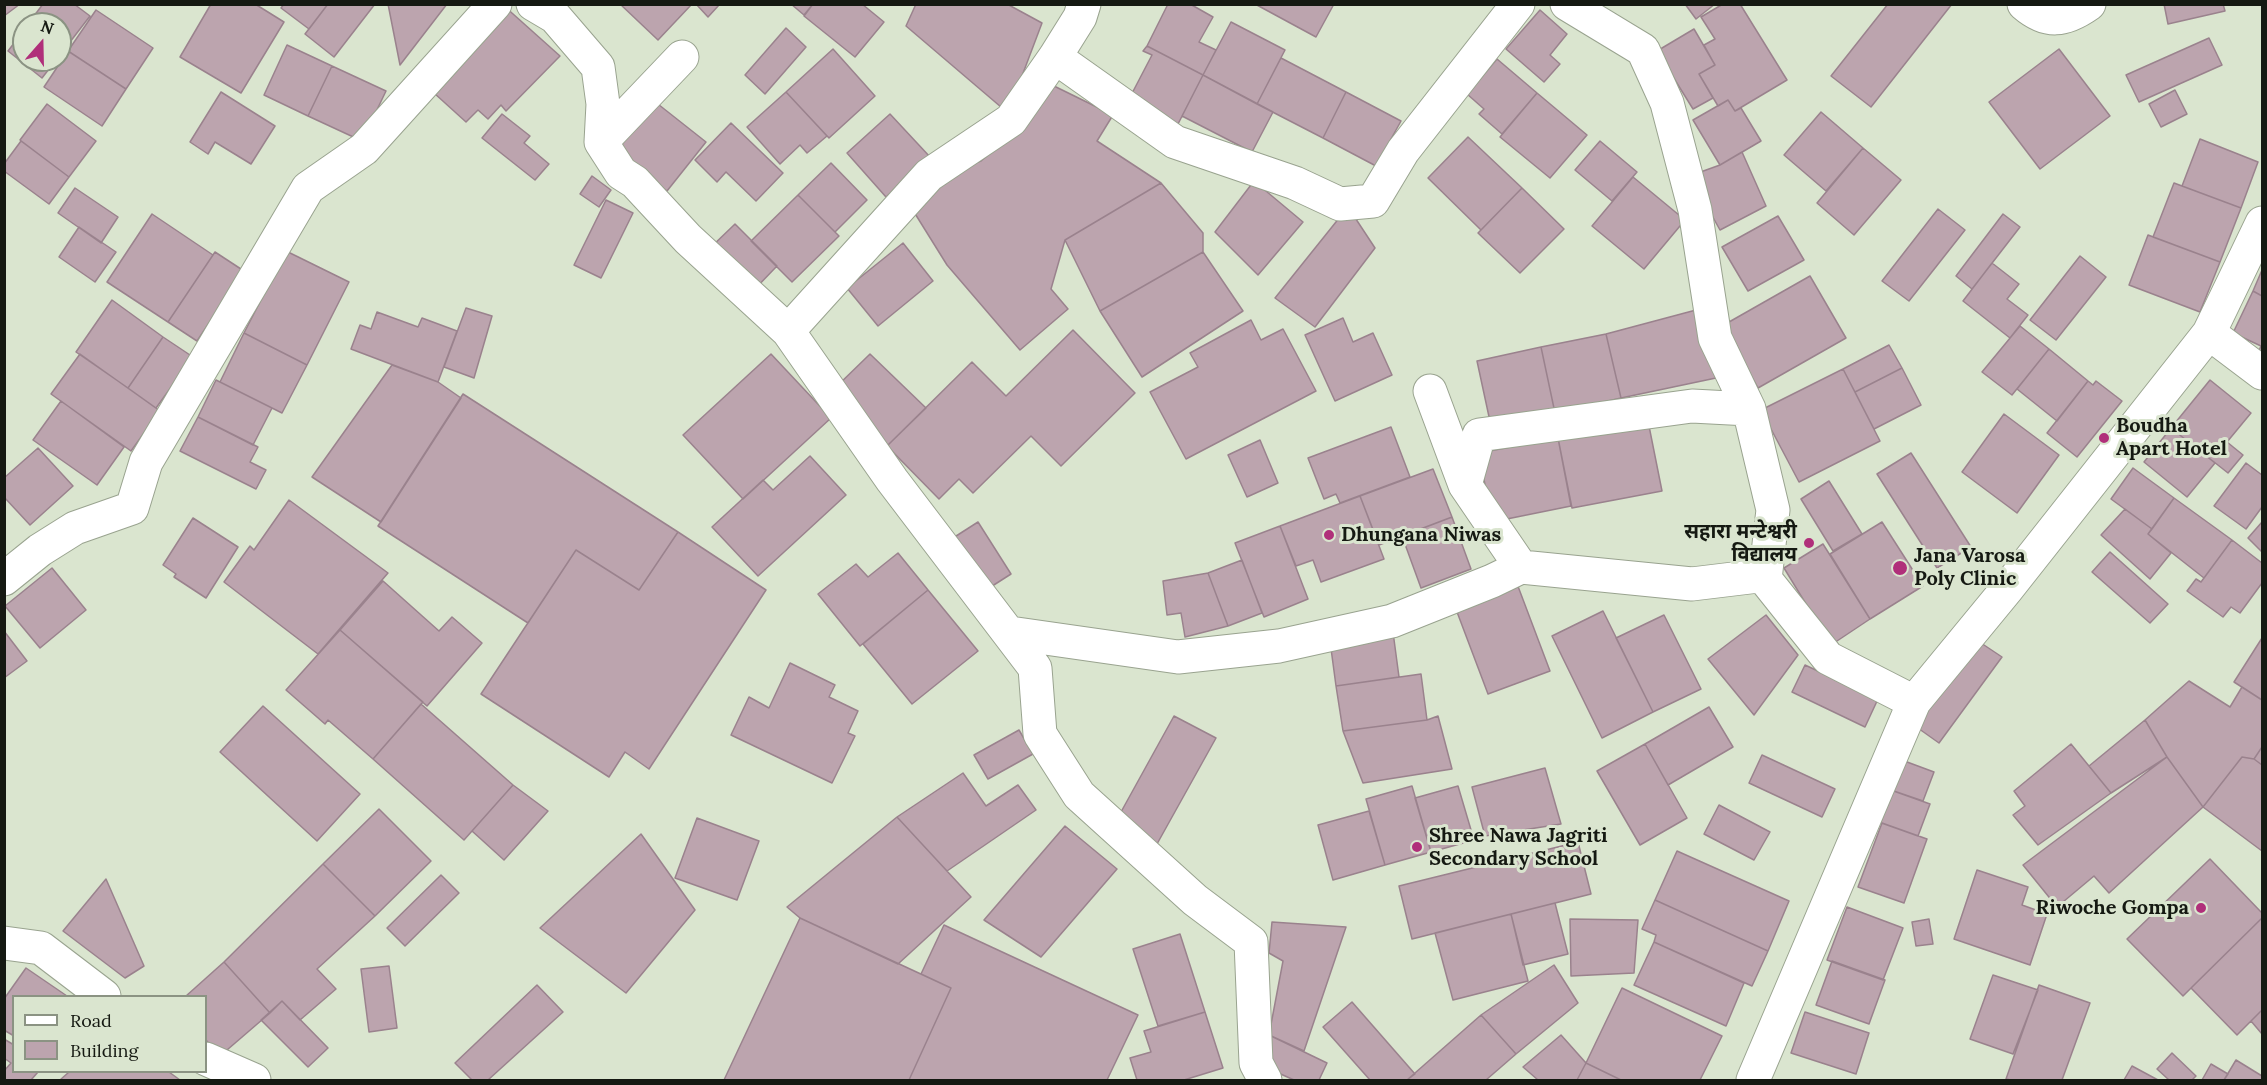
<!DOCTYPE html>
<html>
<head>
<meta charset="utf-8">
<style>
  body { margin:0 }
  #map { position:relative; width:2267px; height:1085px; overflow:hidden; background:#dae5cf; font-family:Lora,serif }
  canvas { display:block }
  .frame { position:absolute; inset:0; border:6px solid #151912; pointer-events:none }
  .legend { position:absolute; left:12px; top:995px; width:195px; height:78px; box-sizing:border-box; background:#dae5cf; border:2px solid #8b9383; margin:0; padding:8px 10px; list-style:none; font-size:18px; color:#151912 }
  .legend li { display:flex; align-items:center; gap:12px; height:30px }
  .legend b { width:30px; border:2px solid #8b9383 }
  .north { position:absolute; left:12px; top:12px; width:60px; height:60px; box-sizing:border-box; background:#dae5cf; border:2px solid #8b9383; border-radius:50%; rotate:20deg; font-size:16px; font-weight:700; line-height:24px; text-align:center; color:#151912 }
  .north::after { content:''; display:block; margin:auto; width:21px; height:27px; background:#b02f7a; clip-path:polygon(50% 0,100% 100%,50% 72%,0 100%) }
</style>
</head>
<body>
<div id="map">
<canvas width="2267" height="1085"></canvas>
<div class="frame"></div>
<ul class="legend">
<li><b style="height:8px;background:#fff"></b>Road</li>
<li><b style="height:16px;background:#bca4ae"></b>Building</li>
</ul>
<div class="north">N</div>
</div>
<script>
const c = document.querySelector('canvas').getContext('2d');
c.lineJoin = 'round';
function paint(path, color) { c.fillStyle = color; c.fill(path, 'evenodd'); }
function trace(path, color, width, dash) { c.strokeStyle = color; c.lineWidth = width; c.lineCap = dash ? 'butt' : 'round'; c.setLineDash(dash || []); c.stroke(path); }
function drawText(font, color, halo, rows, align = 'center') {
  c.font = font + ' Lora,"Noto Sans Devanagari",serif'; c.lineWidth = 6; c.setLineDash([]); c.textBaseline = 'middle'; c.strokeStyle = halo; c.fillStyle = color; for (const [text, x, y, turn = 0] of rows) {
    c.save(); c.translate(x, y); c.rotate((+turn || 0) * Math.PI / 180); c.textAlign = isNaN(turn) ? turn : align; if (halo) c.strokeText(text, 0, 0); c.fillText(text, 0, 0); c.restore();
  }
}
const building = new Path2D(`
  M4 4H20L4 16Z
  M43 4H74L90 16 60 55V24H28Z
  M211 4H255L284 22 241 93 180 57Z
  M284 4H328L309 29 281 8Z
  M328 4H375L334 57 305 34Z
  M388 4H447L400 65Z
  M620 4H692L658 40Z
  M696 4H720L708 17Z
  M791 4H813L804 15Z
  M813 4H862L884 22 855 57 804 16Z
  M916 4H1007L1042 23 1008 113 906 26Z
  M1168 4H1190L1213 17 1199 42 1216 50 1203 75 1147 46Z
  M1255 4H1334L1316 37Z
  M1685 4H1715L1696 19Z
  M1723 4H1740L1787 80 1735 111 1728 100 1718 106 1699 74 1715 65 1704 45 1715 39 1701 17Z
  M1888 4H1952L1871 107 1831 76Z
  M2164 4H2223L2225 11 2168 24Z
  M503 5 560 56 506 111 501 105 488 119 478 110 466 122 434 93Z
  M96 10 153 48 126 89 68 51Z
  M1540 10 1567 34 1550 55 1560 64 1544 82 1506 49Z
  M1231 22 1285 50 1257 104 1203 75Z
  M786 28 806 47 765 94 745 75Z
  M1694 29 1715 65 1699 74 1713 98 1693 109 1657 51Z
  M24 30V60H56L42 78 8 51Z
  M2209 38 2222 65 2139 102 2126 75Z
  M287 45 332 66 308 116 264 95Z
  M1147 46 1203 75 1177 126 1128 101 1152 55 1143 51Z
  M833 49 875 96 829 138 786 92Z
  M2059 49 2110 116 2040 169 1989 102Z
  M68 51 126 89 102 126 44 87Z
  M1281 58 1346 92 1323 138 1257 104Z
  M1497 59 1537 93 1502 134 1479 114 1484 109 1467 94Z
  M332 66 386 91 362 141 308 116Z
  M1203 75 1273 112 1252 152 1182 116Z
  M1052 85 1113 115 1097 141 1161 183 1065 240 1051 289 1068 309 1020 350 947 265 914 212 957 169 981 161 1032 117Z
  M2175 90 2187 114 2161 127 2149 104Z
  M221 92 275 126 251 164 215 142 208 154 190 142Z
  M786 92 827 136 807 153 800 145 780 164 747 127Z
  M1346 92 1401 121 1376 166 1323 138Z
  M1537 93 1587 135 1550 178 1500 137Z
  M649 97 706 142 667 191 609 146Z
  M1728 100 1735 111 1741 108 1761 141 1720 165 1693 120Z
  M47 104 96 141 69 177 20 140Z
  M1821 112 1863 148 1826 191 1784 155Z
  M502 114 530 136 524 143 549 164 535 180 482 138Z
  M890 114 931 158 886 197 847 153Z
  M731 123 783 173 756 201 726 172 717 182 695 160Z
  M1468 137 1522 188 1481 230 1428 178Z
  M2200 139 2258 162 2241 208 2182 186Z
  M21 141 69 177 49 204 4 171V164Z
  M1600 141 1637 172 1612 201 1575 170Z
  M1863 148 1901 180 1854 235 1817 203Z
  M1742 152 1766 206 1720 230 1705 203 1695 174 1720 165Z
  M831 163 867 200 835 232 798 195Z
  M592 176 611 190 599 207 580 194Z
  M1633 177 1685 220 1644 269 1592 226Z
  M1254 181 1303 222 1258 275 1215 232Z
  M1161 183 1203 233V252L1100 311 1065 240Z
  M2174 183 2241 208 2220 262 2153 237Z
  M75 188 118 217 101 243 58 213Z
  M1522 188 1564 229 1520 273 1478 233Z
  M798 195 839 236 792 282 751 241Z
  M606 200 633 213 601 278 574 265Z
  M1348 207 1375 248 1315 327 1275 298Z
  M1938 209 1965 230 1909 301 1882 281Z
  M152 214 213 255 168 322 107 282Z
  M2003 214 2020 227 1972 289 1956 276Z
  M1778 216 1804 260 1748 291 1722 247Z
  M735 224 777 266 751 293 708 250Z
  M79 227 116 252 95 282 59 257Z
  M2148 235 2220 262 2200 312 2129 285Z
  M903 243 933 281 878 326 847 288Z
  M286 251 349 282 307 365 244 333Z
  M215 252 244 271 197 341 168 322Z
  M1203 252 1243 311 1142 377 1100 311Z
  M2080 256 2106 277 2056 340 2030 320Z
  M1992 263 2019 284 2007 299 2028 315 2010 338 1963 301Z
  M2262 270V296L2253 291Z
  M1810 276 1846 338 1758 388 1722 326Z
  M2253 291 2262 296V355L2258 353 2261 346 2233 333Z
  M112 300 163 337 128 388 76 352Z
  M466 308 492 316 474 378 444 367Z
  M1696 310 1716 378 1621 398 1606 334Z
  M377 312 418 327 422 318 457 331 438 382 351 349 360 325 371 329Z
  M1343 318 1353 342 1373 333 1392 375 1335 401 1305 335Z
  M1251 320 1261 340 1283 329 1316 391 1186 459 1150 392 1198 367 1190 353Z
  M2020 326 2049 349 2012 395 1982 372Z
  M1073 330 1135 393 1061 466 1031 436 973 493 959 479 939 499 887 446 972 362 1006 396Z
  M244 333 307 365 282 413 220 382Z
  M1606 334 1621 398 1555 413 1541 347Z
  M163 337 193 357 156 408 128 388Z
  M1889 345 1902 368 1855 392 1843 369Z
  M1541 347 1555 413 1491 426 1477 361Z
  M2049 349 2088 381 2057 421 2017 389Z
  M80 354 160 411 131 451 51 394Z
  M771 354 831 418 743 499 683 435Z
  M870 354 926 408 887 446 833 390Z
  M392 365 438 382 461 398 381 522 312 477Z
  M1902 368 1921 405 1874 429 1855 392Z
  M1843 369 1880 441 1799 482 1761 410Z
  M216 380 272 408 253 445 198 417Z
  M2210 380 2251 413 2227 442 2243 455 2228 473 2171 428Z
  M2088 381 2093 385 2096 381 2122 401 2077 457 2047 433Z
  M463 394 678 532 639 590 576 550 528 623 378 526Z
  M61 401 124 447 97 485 33 440Z
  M2004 414 2059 455 2017 513 1962 472Z
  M198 417 258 447 250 462 266 470 256 489 180 451Z
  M1648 421 1662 491 1572 508 1558 438Z
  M1391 427 1410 477 1340 503 1336 494 1324 499 1308 458Z
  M2171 428 2215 463 2187 497 2144 462Z
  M1558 438 1571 506 1492 522 1479 453Z
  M1260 440 1278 483 1247 497 1228 455Z
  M38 448 73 486 30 525 4 497V478Z
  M1911 453 1971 547 1937 568 1877 474Z
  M810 456 846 495 758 576 712 527 763 480 773 490Z
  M2246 463 2262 475V507L2246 529 2214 506Z
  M2133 468 2174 498 2152 529 2111 499Z
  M1433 469 1452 517 1379 545 1360 496Z
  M1829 481 1862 534 1833 551 1801 499Z
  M1360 496 1384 559 1321 582 1313 560 1296 566 1280 526Z
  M2174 498 2232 540 2204 578 2148 534Z
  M289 500 388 573 318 654 224 582 250 546 254 550Z
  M2125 509 2152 529 2148 534 2171 553 2150 579 2101 535Z
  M1452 517 1471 569 1421 588 1402 536Z
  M193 518 238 547 206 598 174 577 176 574 163 565Z
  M978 522 1011 574 986 590 953 538Z
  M1882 522 1923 586 1870 619 1830 554Z
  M2262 522V552L2248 538Z
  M1280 526 1308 599 1264 617 1235 543Z
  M678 532 766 590 649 769 625 752 609 777 481 694 576 550 639 590Z
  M2232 540 2262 563V583L2240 613 2231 607 2223 617 2187 591 2196 579 2201 582Z
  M1823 544 1870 619 1831 645 1784 568Z
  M2110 552 2168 604 2150 623 2092 572Z
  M898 553 928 590 860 646 818 594 856 564 868 577Z
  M1242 560 1262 613 1228 626 1208 573Z
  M52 568 86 610 40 648 5 606Z
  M1208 573 1228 626 1185 637 1181 613 1167 615 1163 581Z
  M383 581 439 631 452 617 482 643 427 706 340 630Z
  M1516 581 1550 671 1488 694 1454 604Z
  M928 590 978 651 912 704 863 644Z
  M1603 611 1653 712 1602 738 1552 636Z
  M1664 615 1701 689 1653 712 1616 638Z
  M1766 615 1798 655 1754 715 1708 659Z
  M340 630 423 702 373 759 328 720 325 724 286 690Z
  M4 631 27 661 4 678Z
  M1393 632 1399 677 1336 686 1330 641Z
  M2262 638V700L2234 682Z
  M1978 641 2002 657 1939 743 1915 726Z
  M790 663 835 685 829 697 858 711 848 733 855 736 832 783 731 735 749 697 769 708Z
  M1805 665 1878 699 1865 727 1792 692Z
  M1421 674 1427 720 1343 731 1336 686Z
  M2189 681 2230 707 2242 687 2262 700V747L2254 759 2242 757 2203 807 2167 757 2145 720Z
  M421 704 513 785 464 840 373 759Z
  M263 706 360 794 317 841 220 752Z
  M1709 707 1733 747 1668 785 1645 744Z
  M1174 716 1216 738 1157 844 1116 821Z
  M1438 716 1452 769 1363 783 1343 731 1427 720Z
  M2145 720 2167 757 2111 793 2089 766Z
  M1019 730 1033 754 988 779 974 755Z
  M1645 744 1687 818 1640 845 1597 771Z
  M2071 744 2111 793 2038 845 2013 815 2025 806 2014 791Z
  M2262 747V765L2254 759Z
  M1762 755 1835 789 1822 817 1749 783Z
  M2167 757 2203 807 2109 893 2094 876 2057 907 2023 865Z
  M2242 757 2254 759 2262 765V851L2203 807Z
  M1899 759 1934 772 1923 801 1888 789Z
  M1545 768 1561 824 1485 836 1472 787Z
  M963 773 986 806 1018 785 1036 810 947 871 897 817Z
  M513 785 548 811 504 860 472 831Z
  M1412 786 1431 852 1385 865 1366 799Z
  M1458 786 1474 840 1431 852 1415 798Z
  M1888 789 1930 804 1918 836 1876 821Z
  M1719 805 1770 832 1754 860 1704 834Z
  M379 809 431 861 375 916 323 864Z
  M1369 811 1385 865 1333 880 1318 825Z
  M897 817 971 897 898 964 800 918 787 907Z
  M697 818 759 841 737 900 675 878Z
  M1882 823 1927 839 1904 903 1858 887Z
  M1065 826 1117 869 1041 957 984 920Z
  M641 834 695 910 626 993 540 928Z
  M1578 842 1591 894 1412 939 1399 886Z
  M1677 851 1789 901 1768 951 1655 900Z
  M2210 859 2262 913V918L2183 996 2127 939Z
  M323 864 375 916 317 969 336 989 300 1020 282 1001 270 1013 224 962Z
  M1977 870 2028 887 2022 905 2047 914 2030 965 1954 939Z
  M441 875 459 893 405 946 387 928Z
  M106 879 144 966 125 978 63 931Z
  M1655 900 1768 951 1752 986 1654 942 1656 935 1642 929Z
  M1555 903 1568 954 1523 965 1511 914Z
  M1847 907 1903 928 1883 980 1827 960Z
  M1511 914 1528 981 1453 1000 1435 933Z
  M800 918 951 988 909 1080H724Z
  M2262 918V1010L2237 1035 2191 988Z
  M1570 919 1638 920 1634 973 1571 976Z
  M1929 919 1933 944 1916 946 1912 922Z
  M1272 922 1346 927 1304 1051 1269 1035 1283 961 1269 953Z
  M944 925 1138 1015 1107 1080H909L951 988 921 974Z
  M1180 934 1205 1012 1158 1026 1133 949Z
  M1654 942 1744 983 1726 1026 1634 985Z
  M1832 961 1885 980 1869 1024 1816 1005Z
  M224 962 270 1013 220 1056 206 1040V996H186Z
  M1554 965 1578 1003 1516 1054 1481 1015Z
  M389 966 397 1028 369 1032 361 969Z
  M26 968 67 996H14V1036L4 1030V999Z
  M1993 975 2038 990 2013 1054 1970 1039Z
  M537 985 563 1012 488 1080H472L455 1063Z
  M2039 985 2090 1003 2062 1080H2011L2006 1079Z
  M1622 988 1722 1036 1700 1080H1621L1586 1063Z
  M282 1001 328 1048 308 1067 261 1020Z
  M1352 1002 1415 1074 1407 1080H1370L1323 1027Z
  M2262 1010V1034L2251 1021Z
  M1205 1012 1223 1068 1184 1080H1137L1130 1058 1151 1052 1144 1031Z
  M1805 1012 1869 1033 1856 1074 1791 1053Z
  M1481 1015 1516 1054 1486 1080H1407Z
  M1269 1035 1327 1063 1319 1080H1294L1256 1063Z
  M1561 1035 1586 1063 1577 1080H1538L1523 1067Z
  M4 1039 14 1045V1072H38L31 1080H4V1071L11 1063 4 1058Z
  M2172 1053 2196 1076 2192 1080H2169L2157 1069Z
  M2236 1060 2262 1076V1080H2224Z
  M1586 1063 1621 1080H1577Z
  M2211 1064 2228 1074 2224 1080H2202Z
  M2132 1066 2158 1080H2124Z
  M69 1072H169L180 1080H60Z`);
paint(building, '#bca4ae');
trace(building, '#9a828d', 1.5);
const minor = new Path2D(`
  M533 4 555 17 598 67 603 104 601 142 621 173 635 182 688 239 788 331 892 480 1035 668 1040 734 1079 795 1195 900 1251 942 1256 1063 1265 1080
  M1567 4 1643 50 1667 103 1695 210 1715 338 1749 409
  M2024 4C2047 24 2065 21 2089 4
  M1055 57 1175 142 1295 183 1340 204 1373 201 1403 151 1518 4
  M601 142 682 57
  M788 331 929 175 1011 120 1055 57 1080 17 1084 4
  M2209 333 2262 373
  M1430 391 1465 485 1521 567
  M4 579 40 550 75 528 132 508 146 462 308 188 364 149 495 4
  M1765 579 1828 658 1914 702
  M1010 633 1178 657 1279 646 1392 621 1492 581 1521 567 1692 584 1758 576 1765 579 1773 510 1749 409 1692 406 1479 435 1465 485
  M4 943 41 948 104 996
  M206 1059 254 1080
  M1753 1080 1914 702 2007 589 2209 333 2262 223`);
trace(minor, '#99a38f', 35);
trace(minor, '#fff', 33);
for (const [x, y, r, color] of [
  [2104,438,6,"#b02f7a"],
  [1329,535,6,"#b02f7a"],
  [1809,543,6,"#b02f7a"],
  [1900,568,8,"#b02f7a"],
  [1417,847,6,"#b02f7a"],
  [2201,908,6,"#b02f7a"]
]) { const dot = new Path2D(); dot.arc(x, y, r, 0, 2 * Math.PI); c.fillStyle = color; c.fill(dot); trace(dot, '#dae5cf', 2); }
drawText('bold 20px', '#151912', '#dae5cf', [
  ["Boudha",2116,426],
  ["Apart Hotel",2116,449],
  ["सहारा मन्टेश्वरी",1797,532,"right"],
  ["विद्यालय",1797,555,"right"],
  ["Dhungana Niwas",1341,535],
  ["Jana Varosa",1914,556],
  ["Poly Clinic",1914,579],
  ["Shree Nawa Jagriti",1429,836],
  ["Secondary School",1429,859],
  ["Riwoche Gompa",2189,908,"right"]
], 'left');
</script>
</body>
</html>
